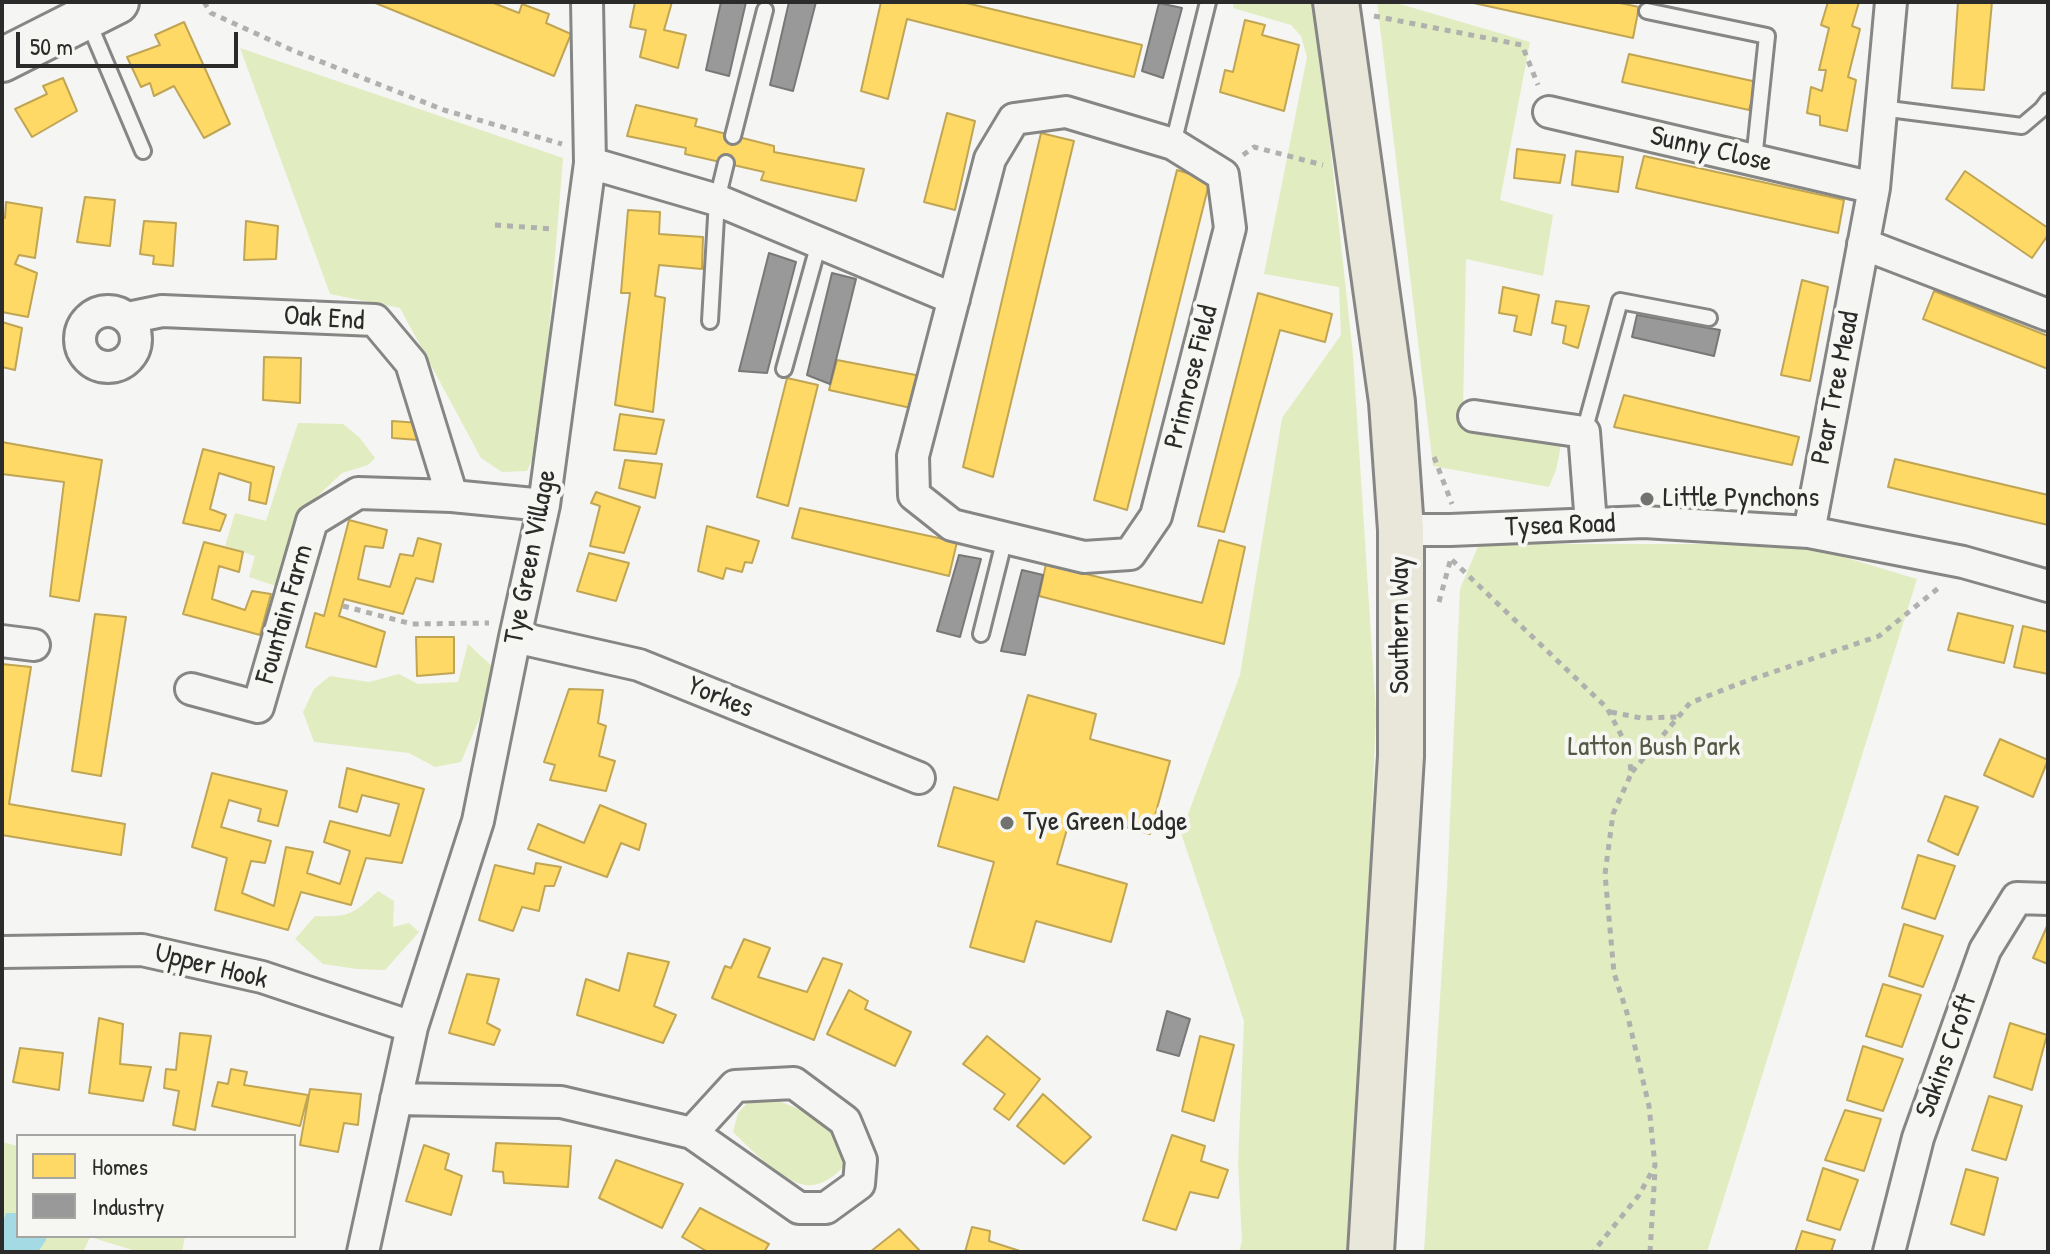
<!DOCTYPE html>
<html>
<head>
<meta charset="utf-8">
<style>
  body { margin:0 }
  #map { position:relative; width:2050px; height:1254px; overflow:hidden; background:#f5f5f3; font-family:"Patrick Hand",sans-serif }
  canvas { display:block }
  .frame { position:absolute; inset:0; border:4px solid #2b2b2b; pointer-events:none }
  .legend { position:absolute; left:16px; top:1134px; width:280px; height:104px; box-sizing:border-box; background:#f6f6f2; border:2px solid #a5a5a2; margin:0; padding:10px 14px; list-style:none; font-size:24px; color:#2b2b2b }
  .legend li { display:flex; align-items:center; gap:16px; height:40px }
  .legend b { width:40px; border:2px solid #a5a5a2 }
  .scale { position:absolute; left:16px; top:32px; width:222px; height:36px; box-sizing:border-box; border:4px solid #2b2b2b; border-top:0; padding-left:10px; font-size:24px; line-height:28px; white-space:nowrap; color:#2b2b2b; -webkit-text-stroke:6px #f6f6f2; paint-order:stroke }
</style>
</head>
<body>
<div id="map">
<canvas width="2050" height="1254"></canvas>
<div class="frame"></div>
<ul class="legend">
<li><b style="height:22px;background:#ffd966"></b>Homes</li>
<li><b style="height:22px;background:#999"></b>Industry</li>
</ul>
<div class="scale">50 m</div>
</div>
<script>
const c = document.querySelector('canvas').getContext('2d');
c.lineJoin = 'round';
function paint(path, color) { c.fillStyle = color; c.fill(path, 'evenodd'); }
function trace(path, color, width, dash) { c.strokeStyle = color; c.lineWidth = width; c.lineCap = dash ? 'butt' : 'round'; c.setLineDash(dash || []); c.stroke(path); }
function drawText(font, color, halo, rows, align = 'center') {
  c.font = font + ' "Patrick Hand",sans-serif'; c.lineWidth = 8; c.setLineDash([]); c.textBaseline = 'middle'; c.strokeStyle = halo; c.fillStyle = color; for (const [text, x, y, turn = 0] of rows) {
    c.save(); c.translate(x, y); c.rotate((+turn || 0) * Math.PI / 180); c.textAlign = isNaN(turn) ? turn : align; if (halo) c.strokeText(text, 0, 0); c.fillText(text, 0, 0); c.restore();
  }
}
paint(new Path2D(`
  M1234 2H1312L1320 51 1353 355 1376 713 1354 1252H1239L1242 1241 1238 1164 1244 1021 1181 833 1240 675 1282 418 1341 335 1339 287 1264 274 1307 57 1301 36 1291 25 1233 8Z
  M1377 2H1393L1530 42 1500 200 1553 215 1543 276 1466 259 1463 410 1548 434 1561 445 1556 470 1549 487 1433 466Z
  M240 48 563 158 540 443 527 471 502 472 481 458 400 308 330 294Z
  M298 423 343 424 359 437 375 458 368 465 342 473 307 506 282 588 249 577 255 556 225 546 235 513 266 521Z
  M1479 544H1800L1917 579 1707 1252H1424L1447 888 1460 589Z
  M468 644 494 668 484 708 461 762 435 767 409 753 314 742 303 712 314 689 330 676 369 682 399 674 418 684 458 682Z
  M378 891 394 901 393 927 409 923 419 932 385 970 357 969 323 964 295 939 315 916C350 917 352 915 378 891Z
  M768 1097C793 1106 833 1121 844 1146 846 1152 845 1160 844 1166 835 1176 821 1187 806 1185 784 1183 748 1147 733 1132L738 1113 752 1098Z
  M2 1142 18 1146V1236H185L182 1252H139L90 1237 83 1252H2Z`), '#e2ecc1');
paint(new Path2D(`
  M6 1213H18V1236H46V1240L38 1252H3L2 1225Z`), '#a3dae4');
const homes = new Path2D(`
  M373 2H491L519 13 522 4 549 14 546 23 571 34 554 76Z
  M635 2H672L664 30 686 35 678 68 640 57 646 30 630 27Z
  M881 2H962L1142 45 1134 77 907 19 888 99 861 91Z
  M1469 2H1615L1639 7 1633 38Z
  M1828 2H1859L1852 26 1860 29 1848 77 1856 80 1847 131 1820 125V116L1807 113 1811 87 1822 91 1826 70H1819L1829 28 1821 25Z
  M1958 2H1992L1984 90 1952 88Z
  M1245 20 1265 25 1262 35 1299 45 1284 111 1220 92 1225 70 1233 72Z
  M184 22 230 124 204 138 174 86 154 96 150 83 141 87 127 57 160 45 155 35Z
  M1629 54 1757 82 1749 110 1622 82Z
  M63 78 77 111 32 137 15 109 47 94 43 86Z
  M636 105 697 119 695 126 774 146V152L864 169 856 201 761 180 764 172 685 154 686 148 627 136Z
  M947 113 975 121 955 210 924 202Z
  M1041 133 1074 141 993 477 963 467Z
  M1517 149 1565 155 1560 183 1514 178Z
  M1576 151 1623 157 1618 192 1572 185Z
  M1644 156 1844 200 1838 233 1636 188Z
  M1177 170 1210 180 1127 510 1094 500Z
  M1965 171 2048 228V235L2032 258 1946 199Z
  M85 197 115 200 110 246 77 242Z
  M6 202 42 208 35 258 19 255 15 264 37 273 28 317 2 312V217L5 218Z
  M628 210 660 212 659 234 703 237 702 269 659 265 655 296 665 298 653 412 615 405 630 293H621Z
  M144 221 176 223 173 266 153 264 154 256 140 254Z
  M246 221 278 226 276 259 244 260Z
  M1802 280 1828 287 1810 381 1781 375Z
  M1503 287 1539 295 1531 335 1514 331 1517 316 1499 313Z
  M1934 291 2048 336V369L1923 319Z
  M1258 293 1332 314 1325 342 1280 330 1224 532 1198 526Z
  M1556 301 1589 306 1578 348 1563 343 1566 326 1552 323Z
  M2 322 22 328 15 370 2 367Z
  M264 357 301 358 300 403 263 400Z
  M837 360 921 376 911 408 829 390Z
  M787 378 818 385 788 506 757 497Z
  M1624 395 1799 437 1792 465 1614 427Z
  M620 414 664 420 656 454 614 450Z
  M392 421 420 423 419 440 392 438Z
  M2 442 102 460 79 601 50 596 64 482 2 474Z
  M203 449 274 467 266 504 249 500 251 483 219 473 210 509 226 515 220 531 183 523Z
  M1895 459 2048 495V525L1888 487Z
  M625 460 662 464 655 498 619 488Z
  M596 492 640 507 624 553 590 546 600 506 591 503Z
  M800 508 957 542 949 576 792 538Z
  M349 520 387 530 383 548 365 546 358 579 390 587 400 554 413 556 418 538 441 544 433 582 416 578 403 614 344 599 339 616 385 632 376 667 306 647 315 613 324 616Z
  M707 526 759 541 752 563 745 562 742 572 726 568 723 579 698 571Z
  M1219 540 1245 547 1224 644 1039 596 1046 564 1202 603Z
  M204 542 243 552 239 572 219 566 212 599 245 610 252 591 271 594 260 635 183 614Z
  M589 553 629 563 616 601 577 591Z
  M1958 613 2013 626 2004 663 1948 650Z
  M95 614 126 617 101 776 72 771Z
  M2023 626 2048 632V674L2014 667Z
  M416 637H454V673L417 676Z
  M2 664 31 667 9 804 125 824 121 855 2 835Z
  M569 689 603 690 598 723 606 726 599 756 615 761 606 791 550 780 555 765 544 762Z
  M1028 695 1096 714 1090 739 1170 761 1150 834 1072 812 1057 864 1127 884 1111 942 1036 921 1024 962 970 947 994 862 938 846 954 787 998 800Z
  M2000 739 2048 760 2033 797 1984 775Z
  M347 768 424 789 402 863 366 858 351 905 301 892 288 930 215 910 227 858 192 847 212 773 287 791 278 826 258 821 261 809 229 800 221 827 271 841 265 863 251 861 242 893 274 906 286 847 313 852 307 873 340 884 350 851 324 842 330 821 390 836 399 804 362 795 357 812 339 807Z
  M1945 796 1978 807 1958 855 1928 841Z
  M600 805 646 824 639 850 621 843 607 877 528 849 538 824 584 843Z
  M1918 855 1955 866 1935 919 1902 908Z
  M536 863 561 867 554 886H545L539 911 522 907 513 931 479 920 495 865 534 874Z
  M1904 924 1943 936 1923 987 1889 976Z
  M2048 924V964L2033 958Z
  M744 939 770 948 758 977 807 992 823 958 842 964 814 1040 712 998 725 966 731 968Z
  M628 953 669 962 654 1006 676 1015 663 1043 577 1015 586 979 619 991Z
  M467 974 499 979 487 1023 500 1030 494 1045 449 1033Z
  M1883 984 1921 995 1902 1047 1866 1036Z
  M849 990 868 1001 865 1009 911 1032 895 1066 827 1034Z
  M99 1018 123 1024 120 1064 151 1067 143 1101 89 1093Z
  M2010 1023 2047 1035 2032 1090 1994 1077Z
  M180 1033 211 1036 195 1130 173 1125 179 1091 164 1088 166 1069 176 1070Z
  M987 1036 1040 1079 1009 1120 994 1109 1005 1094 963 1064Z
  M1200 1036 1234 1045 1214 1121 1182 1111Z
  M1863 1046 1903 1059 1883 1111 1847 1100Z
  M20 1048 63 1053 59 1090 13 1082Z
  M231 1069 247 1072 244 1085 308 1095 300 1126 212 1106 218 1082 228 1084Z
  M310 1089 361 1094 358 1125 344 1123 338 1152 300 1145Z
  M1043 1094 1091 1137 1064 1164 1017 1126Z
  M1989 1096 2022 1106 2006 1160 1972 1150Z
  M1845 1110 1881 1119 1864 1171 1825 1160Z
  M1172 1135 1205 1146 1201 1161 1228 1170 1218 1198 1190 1192 1176 1230 1143 1220Z
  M496 1143 571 1146 568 1187 504 1183 503 1172 493 1171Z
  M424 1145 449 1154 445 1169 462 1176 451 1215 406 1201Z
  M616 1160 683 1184 662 1228 599 1198Z
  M1823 1168 1858 1180 1840 1230 1807 1220Z
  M1966 1169 1998 1178 1984 1235 1951 1224Z
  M700 1208 769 1244 764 1252H708L682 1237Z
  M972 1227 990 1231 989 1241 1023 1252H965Z
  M899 1229 921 1252H870Z
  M1802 1231 1835 1240 1831 1252H1795Z`);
paint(homes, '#ffd966');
trace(homes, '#bfa554', 2);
const industry = new Path2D(`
  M721 2H746L729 76 706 70Z
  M789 2H816L793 91 770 85Z
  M1159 3 1182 8 1163 78 1142 71Z
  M769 253 796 262 767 373 739 371Z
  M832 273 856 279 830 384 807 375Z
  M1637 315 1720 330 1714 356 1632 337Z
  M959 555 981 559 960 637 937 631Z
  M1022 570 1043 575 1025 655 1001 651Z
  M1167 1011 1190 1019 1179 1056 1157 1050Z`);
paint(industry, '#999');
trace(industry, '#787878', 2);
const lane = new Path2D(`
  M1647 11 1767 36 1754 160
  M88 21 143 151
  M1881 108 2022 126 2042 109 2048 101
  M733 136 765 10
  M1173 144 1208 2
  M710 321 717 200 726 163
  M784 369 819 243
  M1584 432 1620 301 1709 318
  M981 634 1005 538`);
const street = new Path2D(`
  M1066 112 1173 144 1223 175 1230 228 1156 516 1130 554 1084 557 952 525 914 495 913 456 990 159 1014 119Z
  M1549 112 1874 188
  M590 163 717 200 954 299
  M1863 244 2048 315
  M80 339a28 28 0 1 1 56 0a28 28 0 1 1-56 0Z
  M128 318 162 311 375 320 411 363 452 496
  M1474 416 1584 432 1591 524
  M1401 530H1450L1644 522 1809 532 1963 562 2048 586
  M1809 532 1874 188 1891 2
  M515 637 639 665 919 778
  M2 641 34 645
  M191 689 258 707 312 521 358 493 452 496 544 505
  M2 952 142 950 262 977 412 1027
  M396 1099 561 1102 692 1133 735 1086 794 1083 845 1121 861 1160 859 1184 826 1208H799L692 1133
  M363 1252 412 1027 478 821 515 637 544 505 590 163 587 2
  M1889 1252 1918 1138 1985 950 2017 898 2048 899`);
const secondary = new Path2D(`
  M2 60 117 2`);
const primary = new Path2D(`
  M1336 2 1392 402 1401 530V756L1371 1252`);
trace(lane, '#868685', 20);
trace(street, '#868685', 36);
trace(secondary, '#868685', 48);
trace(primary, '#868685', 50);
trace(new Path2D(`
  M204 2 211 13 294 51 444 110 562 144
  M1374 16 1522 45 1538 85
  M1243 155 1254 147 1323 165
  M495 225 554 229
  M1434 457 1452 504
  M1452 560 1607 708 1629 750 1631 774 1613 814 1605 874 1614 973 1627 1013 1649 1106 1655 1166 1639 1195 1593 1252
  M1439 602 1451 558
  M343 606 412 624 489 623
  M1611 712 1641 718 1678 717
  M1632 772 1690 703 1738 684 1879 636 1941 586
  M1650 1252 1655 1171`), '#b0b0af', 5, [6, 6]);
trace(lane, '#f5f5f3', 14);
trace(street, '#f5f5f3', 30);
trace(secondary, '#f5f5f3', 42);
trace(primary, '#e9e6da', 44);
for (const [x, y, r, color] of [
  [1647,499,8,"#727271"],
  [1007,823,8,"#727271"]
]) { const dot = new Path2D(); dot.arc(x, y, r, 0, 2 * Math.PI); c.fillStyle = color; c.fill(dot); trace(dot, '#f6f6f2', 3); }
drawText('28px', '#2b2b2b', '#f6f6f2', [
  ["Sunny Close",1711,150,13],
  ["Oak End",324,319,4],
  ["Primrose Field",1192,377,-76],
  ["Pear Tree Mead",1836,388,-79],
  ["Tysea Road",1560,526,-2],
  ["Tye Green Village",531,557,-79],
  ["Fountain Farm",285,614,-74],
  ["Southern Way",1401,625,-90],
  ["Yorkes",720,698,22],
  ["Upper Hook",211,967,14],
  ["Sakins Croft",1947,1056,-70]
]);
drawText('28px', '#2b2b2b', '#f6f6f2', [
  ["Little Pynchons",1663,499],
  ["Tye Green Lodge",1023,823]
], 'left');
drawText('28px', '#555946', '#f6f6f2', [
  ["Latton Bush Park",1654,748]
]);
</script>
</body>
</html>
